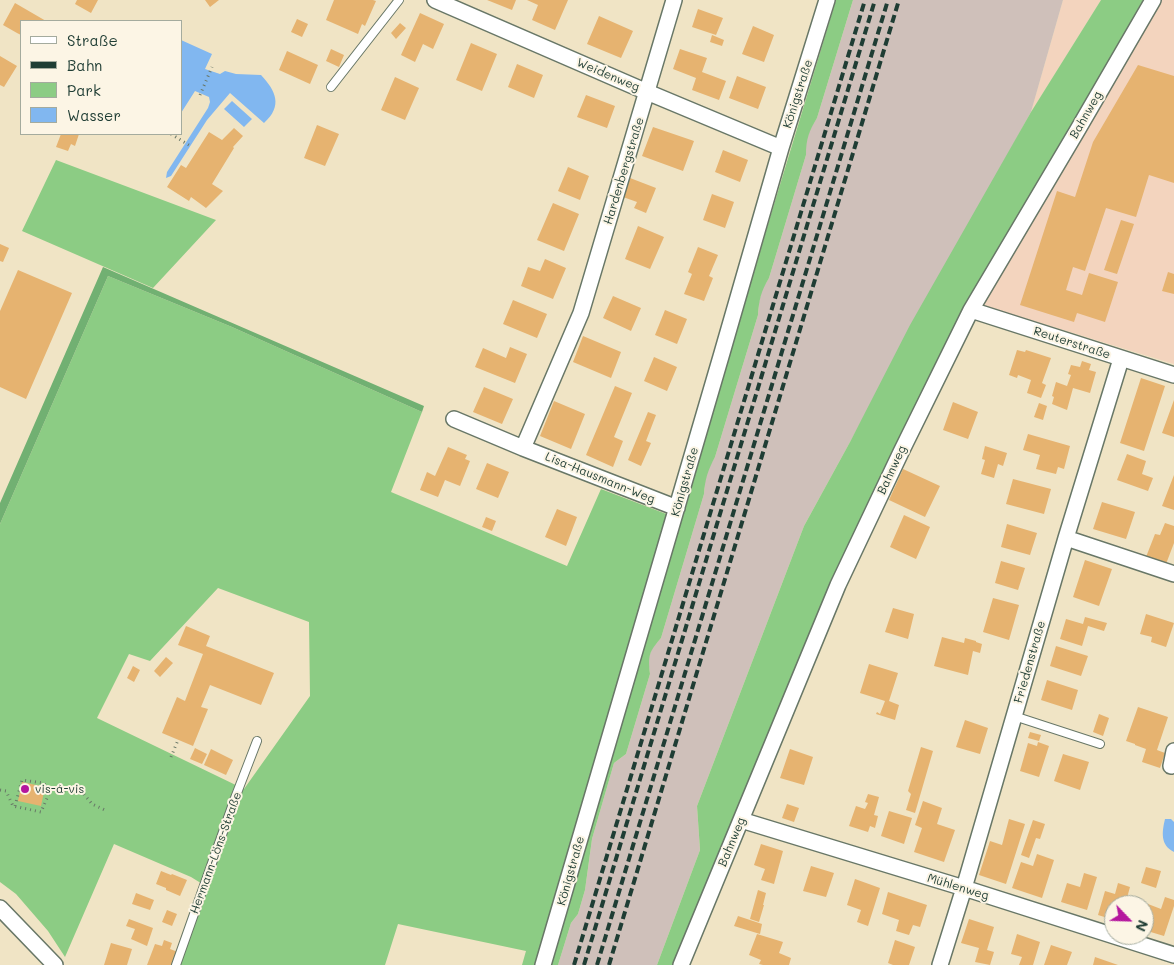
<!DOCTYPE html>
<html>
<head>
<meta charset="utf-8">
<style>
  body { margin:0 }
  #map { position:relative; width:1174px; height:965px; overflow:hidden; background:#f0e4c5; font-family:Mali,sans-serif }
  canvas { display:block }
  .legend { position:absolute; left:20px; top:20px; width:162px; height:115px; box-sizing:border-box; background:#fcf5e5; border:1px solid #a4ab9e; margin:0; padding:6px 9px; list-style:none; font-size:15px; color:#1f3d34 }
  .legend li { display:flex; align-items:center; gap:10px; height:25px }
  .legend b { width:25px; border:1px solid #a4ab9e }
  .north { position:absolute; left:1104px; top:895px; width:50px; height:50px; box-sizing:border-box; background:#fcf5e5; border:1px solid #a4ab9e; border-radius:50%; rotate:114deg; font-size:14px; font-weight:700; line-height:20px; text-align:center; color:#1f3d34 }
  .north::after { content:''; display:block; margin:auto; width:18px; height:22px; background:#b5179e; clip-path:polygon(50% 0,100% 100%,50% 72%,0 100%) }
</style>
</head>
<body>
<div id="map">
<canvas width="1174" height="965"></canvas>
<ul class="legend">
<li><b style="height:6px;background:#fff"></b>Straße</li>
<li><b style="height:6px;background:#1f3d34"></b>Bahn</li>
<li><b style="height:14px;background:#8ccc84"></b>Park</li>
<li><b style="height:14px;background:#81b7f0"></b>Wasser</li>
</ul>
<div class="north">N</div>
</div>
<script>
const c = document.querySelector('canvas').getContext('2d');
c.lineJoin = 'round';
function paint(path, color) { c.fillStyle = color; c.fill(path, 'evenodd'); }
function trace(path, color, width, dash) { c.strokeStyle = color; c.lineWidth = width; c.lineCap = dash ? 'butt' : 'round'; c.setLineDash(dash || []); c.stroke(path); }
function drawText(font, color, halo, rows, align = 'center') {
  c.font = font + ' Mali,sans-serif'; c.lineWidth = 4; c.setLineDash([]); c.textBaseline = 'middle'; c.strokeStyle = halo; c.fillStyle = color; for (const [text, x, y, turn = 0] of rows) {
    c.save(); c.translate(x, y); c.rotate((+turn || 0) * Math.PI / 180); c.textAlign = isNaN(turn) ? turn : align; if (halo) c.strokeText(text, 0, 0); c.fillText(text, 0, 0); c.restore();
  }
}
paint(new Path2D(`
  M1063 0H1101L1031 112Z
  M1143 0H1174V364L972 302Z`), '#f3d4be');
paint(new Path2D(`
  M853 0H1063L1031 112 804 526 697 806 700 850 657 965H558L571 923 578 914 585 890 592 839 614 763 626 754 650 674 648 660 652 648 661 638 704 494 705 481 708 469 715 457 758 315 759 302 762 289 769 278 806 155V142L810 129 817 118Z`), '#cfc0ba');
paint(new Path2D(`
  M836 0H853L817 118C809 131 806 139 806 155L769 278C761 291 759 300 758 315L715 457C708 470 705 479 704 494L661 638C649 652 648 655 650 674L626 754 614 763 592 839 585 890 578 914 571 923 558 965H522L526 951 398 924 385 965H177L204 885 191 877 114 844 65 957 48 931 16 894 0 882V524L108 276 232 327 422 412 391 492 567 566 601 489 682 520 766 231ZM218 588 309 622 310 696 244 789 97 718 129 654 150 661Z
  M1101 0H1143L1058 151 895 447 831 580 735 817 672 965H657L700 850 697 806 804 526 850 442 910 325 1031 112Z
  M56 160 216 220 153 288 22 231Z`), '#8ccc84');
paint(new Path2D(`
  M103 267 424 406 422 412 232 327 108 276 0 524V503Z`), '#71b072');
paint(new Path2D(`
  M181 40 212 54 205 69 220 74 225 71 236 74 261 75C276 91 283 106 264 123L230 93 207 120 171 176 166 178 167 172 208 108 210 102 209 97 195 91 181 113Z
  M232 101 252 119 244 127 224 109Z
  M1165 819H1171L1174 822V852C1160 845 1162 832 1165 819Z`), '#81b7f0');
paint(new Path2D(`
  M77 0H98L91 13 75 4Z
  M205 0H219L210 7Z
  M334 0H373L376 1 365 26 362 24 358 34 326 20Z
  M487 0H516L512 10Z
  M527 0H568L555 30 532 20 538 5Z
  M15 3 46 21H21V35L17 33 3 25Z
  M698 9 723 18 716 35 692 27Z
  M420 13 444 24 433 49 423 44 415 62 401 55Z
  M599 16 633 31 621 58 587 44Z
  M297 19 308 24 302 37 291 32Z
  M400 23 406 28 396 39 391 33Z
  M753 26 774 35 764 62 742 54Z
  M712 35 724 40 722 46 710 42Z
  M471 43 497 54 482 91 456 80Z
  M331 49 344 55 339 67 326 61Z
  M680 49 707 58 702 72 726 81 719 100 692 90 696 78 673 69Z
  M287 51 318 65 310 84 279 70Z
  M0 56 17 66 4 87 0 85Z
  M517 64 543 75 534 98 508 87Z
  M1138 65 1174 76V183L1149 175 1136 217 1106 208 1085 271 1073 267 1066 290 1082 295 1089 273 1118 282 1105 322 1077 313 1074 322 1020 305 1057 191 1075 197 1093 142Z
  M737 76 766 87 758 109 729 98Z
  M395 77 419 88 405 120 381 110Z
  M586 95 615 106 607 128 577 117Z
  M317 125 339 134 325 166 304 158Z
  M653 127 694 141 683 171 642 156Z
  M234 128 243 136 233 147 234 148 212 184 223 191 206 208 191 197 189 201 167 187 181 165 186 168 209 132 222 140Z
  M61 134H79L75 146 71 144 68 151 56 147Z
  M723 150 748 160 740 182 715 172Z
  M568 167 589 176 580 200 558 191Z
  M630 178 656 188 646 213 634 208 637 202 623 197Z
  M712 194 734 202 725 228 703 220Z
  M553 203 579 214 564 251 537 240Z
  M1121 220 1134 224 1117 274 1104 270Z
  M638 226 664 237 650 269 625 259Z
  M0 244 9 248 3 262 0 261Z
  M698 247 718 255 709 276 713 278 704 301 684 294 692 274 688 272Z
  M545 259 566 268 553 299 521 286 528 267 540 271Z
  M18 270 72 293 26 399 0 387V311Z
  M1168 272 1174 274V294L1162 291Z
  M613 296 641 308 631 331 603 318Z
  M513 300 547 314 537 338 503 324Z
  M665 310 687 319 677 344 655 335Z
  M583 336 621 352 611 378 573 362Z
  M510 347 527 354 515 383 475 367 483 348 506 358Z
  M1017 350 1025 352 1026 350 1051 358 1042 383 1046 385 1041 398 1027 393 1031 380 1018 375 1017 378 1009 375Z
  M654 357 677 367 667 391 644 381Z
  M1082 361 1091 364 1089 370 1096 372 1090 393 1073 388 1067 410 1052 404 1054 397 1052 396 1056 382 1067 386 1071 375 1068 374 1071 365 1080 367Z
  M1141 378 1165 386 1144 451 1120 443Z
  M615 386 632 393 614 437 623 441 613 467 586 455Z
  M484 387 513 399 502 424 473 412Z
  M1174 400V437L1162 433Z
  M554 401 585 414 571 449 540 436Z
  M953 402 978 412 968 439 943 430Z
  M1039 403 1047 406 1043 420 1034 417Z
  M648 412 656 415 646 441 651 443 641 466 628 460Z
  M1028 434 1070 446 1064 469 1058 467 1056 474 1036 469 1040 455 1023 450Z
  M985 446 1007 453 1003 466 998 464 994 478 981 474 985 460 982 459Z
  M448 447 467 455 465 459 470 461 460 486 445 480 438 497 420 490 427 472 435 476Z
  M1127 454 1146 461 1142 474 1153 478 1148 491 1117 480Z
  M487 463 509 472 498 498 476 489Z
  M903 469 940 486 925 517 889 500Z
  M1174 475V510L1162 506Z
  M1013 479 1051 489 1044 514 1006 504Z
  M1102 502 1135 512 1126 539 1093 529Z
  M557 509 577 517 566 546 545 537Z
  M904 515 930 527 916 559 890 547Z
  M486 517 496 521 492 531 482 527Z
  M1165 523 1174 526V543L1166 564 1146 557 1155 534 1160 535Z
  M1007 524 1037 533 1030 555 1001 547Z
  M1085 560 1112 569 1099 606 1073 597Z
  M1001 561 1025 568 1018 590 995 583Z
  M993 598 1019 605 1009 640 983 632Z
  M893 608 914 614 908 639 885 632Z
  M1146 614 1174 623 1166 647 1151 642 1152 637 1140 634Z
  M1085 617 1107 623 1104 631 1088 626 1082 646 1060 639 1066 619 1083 624Z
  M186 626 210 636 206 646 274 673 261 705 210 685 201 707 208 709 193 746 162 733 177 697 185 701 203 654 178 645Z
  M942 637 964 643 965 638 976 641V642L982 644 980 653 973 651 968 675 934 666Z
  M1056 646 1088 656 1081 676 1050 666Z
  M166 657 173 663 160 677 154 671Z
  M869 664 898 673 889 701 899 705 895 720 876 714 877 712 880 714 885 701 860 693Z
  M133 666 140 670 134 682 127 678Z
  M1047 680 1078 690 1072 710 1041 700Z
  M1138 707 1168 717 1157 750 1165 753 1160 768 1142 762 1146 749 1135 745V744L1126 741Z
  M1099 714 1109 718 1103 736 1093 732Z
  M965 720 988 728 980 754 956 747Z
  M1030 732 1041 735 1039 741 1028 738Z
  M1038 742 1049 746 1039 777 1020 771 1028 743 1037 746Z
  M921 747 933 751 915 813 906 810 911 794 908 791Z
  M195 748 207 754 202 764 190 759Z
  M211 749 233 760 226 775 204 765Z
  M790 749 813 757 804 785 780 778Z
  M1063 754 1089 762 1080 790 1054 781Z
  M22 782 45 787 41 806 18 801Z
  M868 794 879 797 874 815 878 816 875 828 870 826 868 832 849 826 856 806 865 809 868 803 865 802Z
  M923 801 942 808 937 824 955 830 944 862 914 852 922 828 915 825Z
  M787 804 799 808 794 822 782 818Z
  M889 811 912 818 904 844 881 836Z
  M1009 819 1025 824 1006 884 979 875 990 841 1002 845Z
  M1033 820 1045 824 1040 839 1036 838 1029 858 1021 855Z
  M761 844 783 851 774 884 761 880 765 869 754 865Z
  M1037 854 1054 860 1042 898 1012 888 1021 862 1033 866Z
  M811 866 834 873 826 897 803 891Z
  M1146 867 1161 871 1156 888 1141 883Z
  M161 871 171 875 172 874 187 880 180 896 166 890V888L156 884Z
  M1084 873 1097 877 1087 910 1061 902 1067 883 1080 887Z
  M855 879 880 888 868 926 857 922 861 910 847 905Z
  M1118 883 1130 887 1125 905H1114V920L1098 915 1105 891 1115 894Z
  M758 890 766 893 763 905H764L759 922 750 919Z
  M888 892 927 905 920 927 913 925 909 935 896 931 899 920 882 914Z
  M136 893 154 900 150 910 132 904Z
  M1165 897 1174 900V906L1164 936 1144 930V918L1148 904 1161 909Z
  M167 910 177 914 172 926 162 922Z
  M738 916 762 924 760 934 734 926Z
  M129 919 153 928 147 946 131 939 135 929 126 926Z
  M969 919 994 927 987 950 994 952 990 965 975 962 979 948 961 943Z
  M757 934 783 942 779 953 791 958 789 965H763L759 964 761 960 749 955Z
  M1017 934 1040 942 1033 965H1019L1022 957 1011 954Z
  M164 940 172 943 170 949 178 952 173 965H147L155 944 162 946Z
  M895 940 915 947 909 965H893L888 963Z
  M111 943 132 949 127 965H104Z
  M1051 945 1072 952 1067 965H1044Z
  M1095 957 1118 965H1093Z`), '#e6b370');
const lane = new Path2D(`
  M331 87 399 0
  M1014 716 1100 744
  M176 965 235 798 257 741`);
const street = new Path2D(`
  M435 0 647 92 781 148
  M674 0 581 313 523 448 677 508
  M971 310 1174 375
  M454 419 523 448
  M1066 538 1174 574
  M1171 766 1174 751
  M741 820 964 888 1174 955
  M0 908 55 965
  M543 965 722 353 781 148 827 0
  M681 965 838 585 901 452 971 310 1077 131 1153 0
  M940 965 964 888 1066 538 1121 359`);
trace(lane, '#687767', 10);
trace(street, '#687767', 18);
trace(new Path2D(`
  M200 95 212 67
  M171 134 192 147
  M171 757 178 740
  M0 790 6 791 13 806 41 812 51 789 83 793 92 804 107 811
  M15 806 22 780 43 783 51 789`), '#687767', 3, [1, 4]);
trace(lane, '#fff', 8);
trace(street, '#fff', 15);
trace(new Path2D(`
  M574 965 865 0
  M584 965 875 0
  M597 965 888 0
  M609 965 899 0`), '#1f3d34', 4, [8, 4]);
for (const [x, y, r, color] of [
  [25,789,5,"#b5179e"]
]) { const dot = new Path2D(); dot.arc(x, y, r, 0, 2 * Math.PI); c.fillStyle = color; c.fill(dot); trace(dot, '#fcf5e5', 2); }
drawText('12px', '#1f3d34', '#fcf5e5', [
  ["Weidenweg",608,75,23],
  ["Königstraße",798,94,-72],
  ["Bahnweg",1086,115,-60],
  ["Hardenbergstraße",624,171,-73],
  ["Reuterstraße",1072,343,18],
  ["Bahnweg",892,470,-65],
  ["Lisa-Hausmann-Weg",600,478,22],
  ["Königstraße",685,482,-74],
  ["Friedenstraße",1030,662,-74],
  ["Bahnweg",732,842,-67],
  ["Hermann-Löns-Straße",216,853,-70],
  ["Königstraße",571,871,-74],
  ["Mühlenweg",958,887,17]
]);
drawText('12px', '#1f3d34', '#fcf5e5', [
  ["vis-á-vis",35,789]
], 'left');
</script>
</body>
</html>
